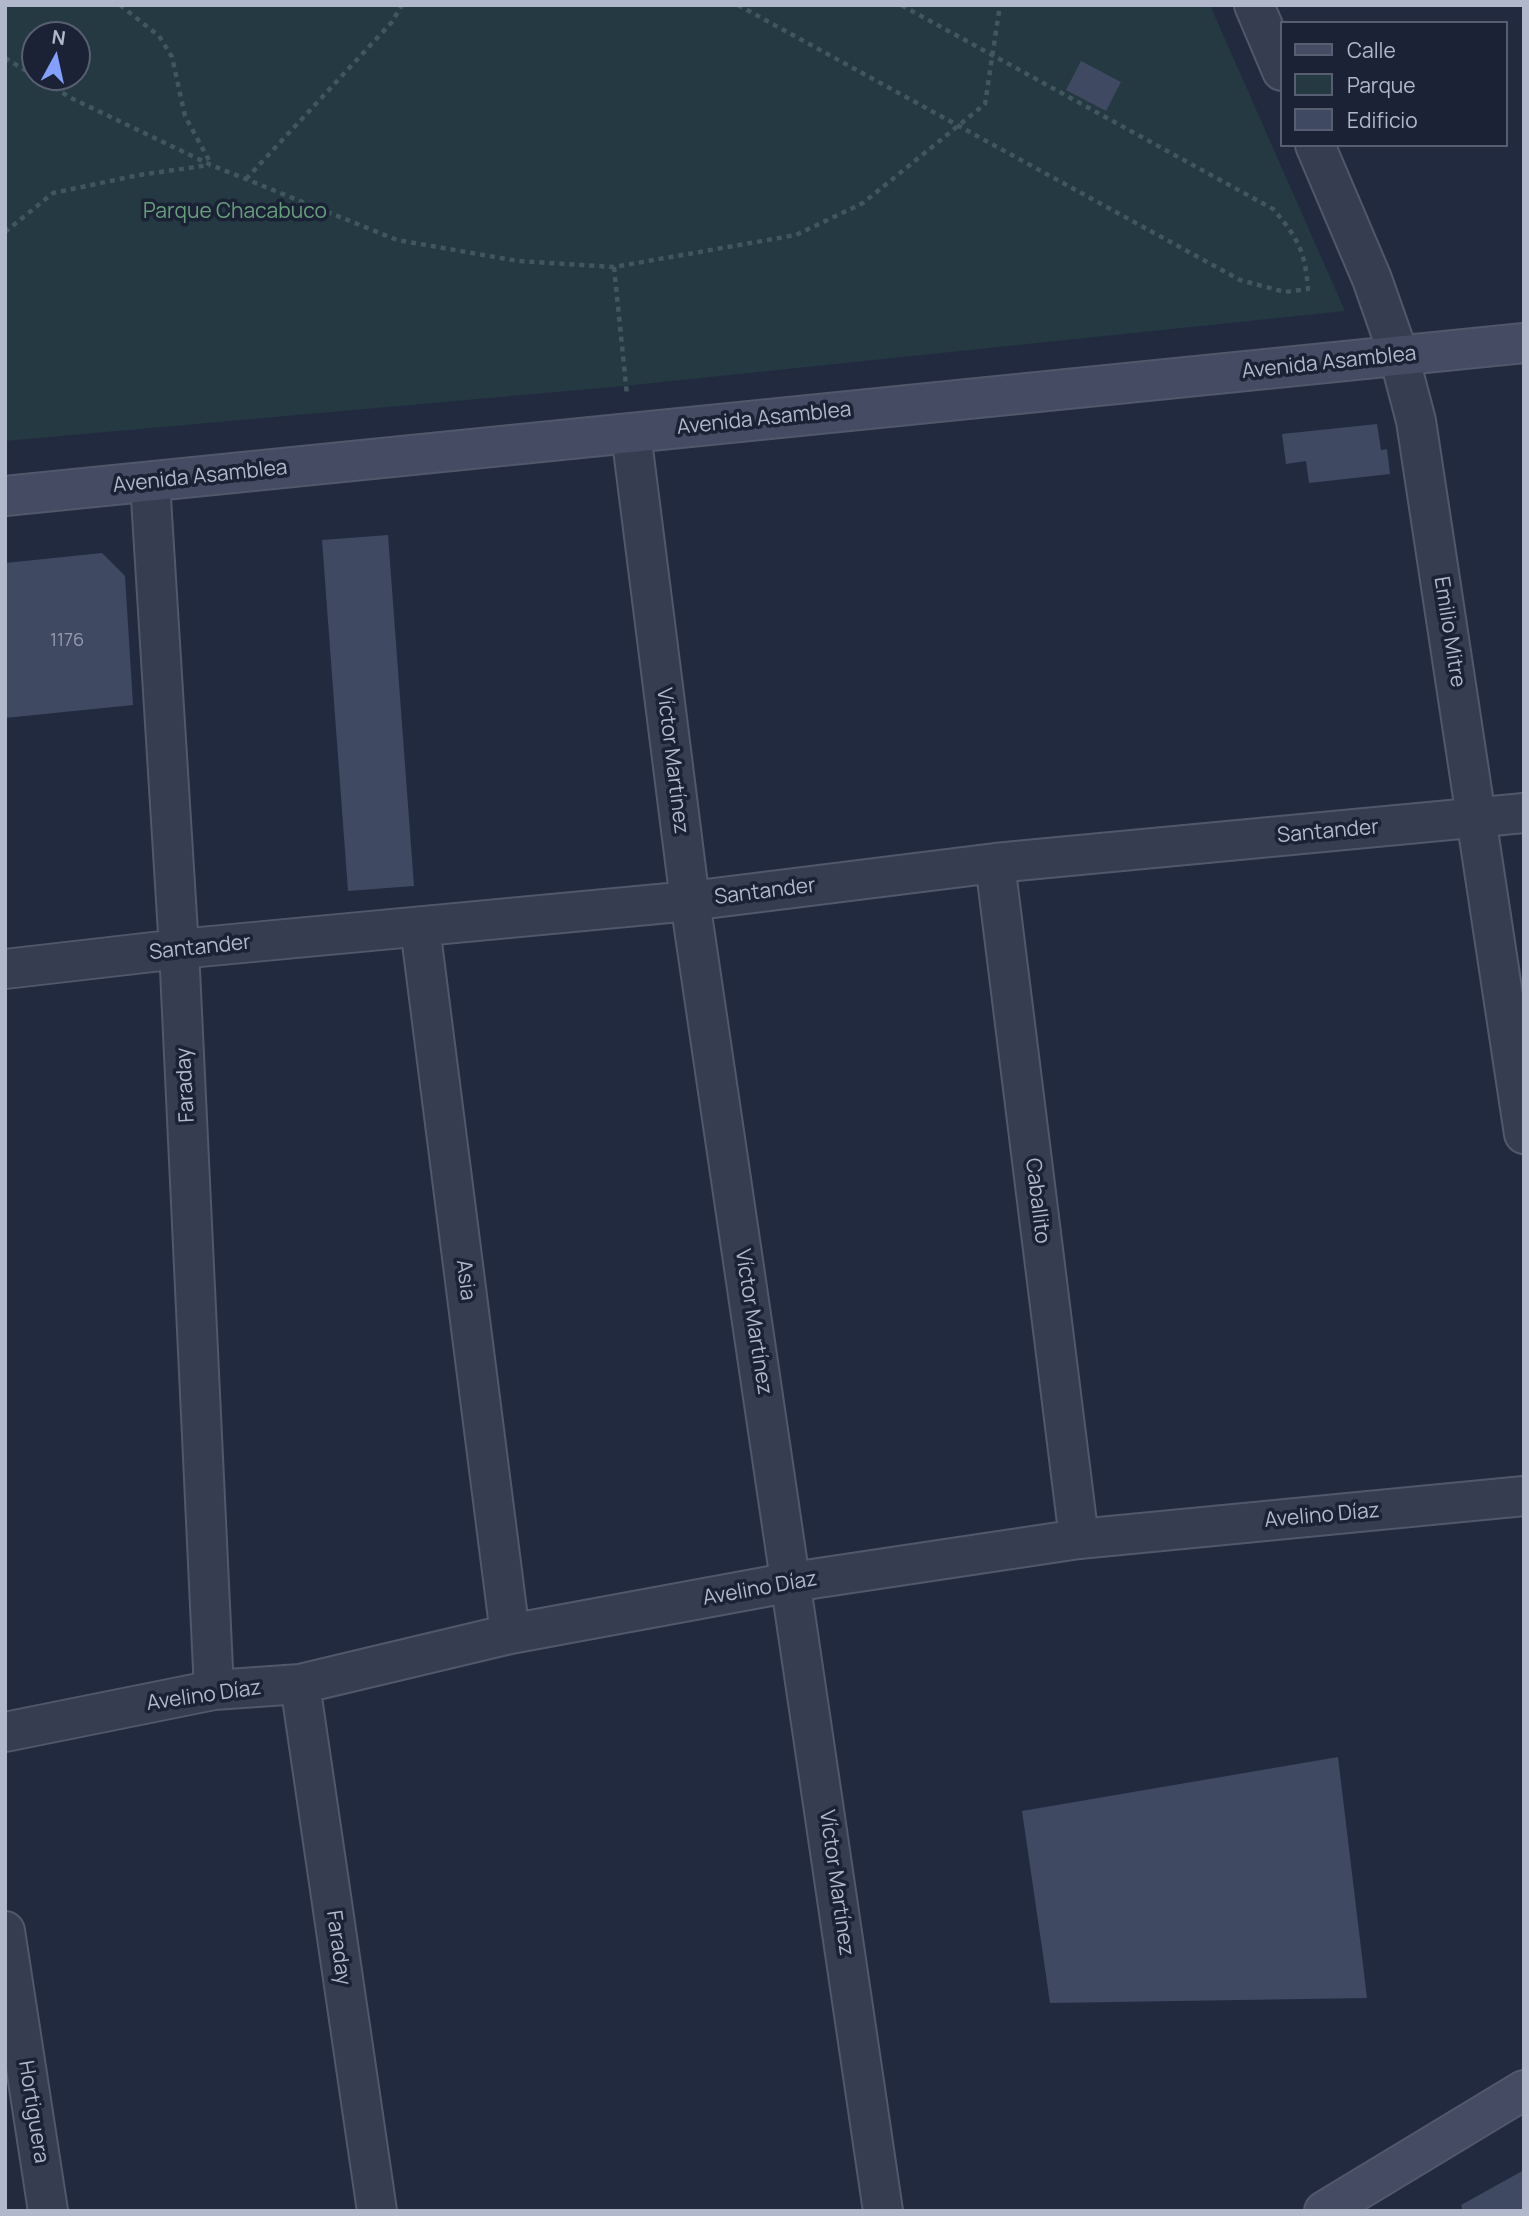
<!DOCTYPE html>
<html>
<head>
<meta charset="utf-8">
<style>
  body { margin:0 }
  #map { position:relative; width:1529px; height:2216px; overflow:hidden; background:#222a40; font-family:Manrope,sans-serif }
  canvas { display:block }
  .frame { position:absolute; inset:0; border:7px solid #b2b8cb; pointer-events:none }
  .legend { position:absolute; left:1280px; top:21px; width:228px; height:126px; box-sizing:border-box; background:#1b2235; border:2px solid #575e71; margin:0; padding:9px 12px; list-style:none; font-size:21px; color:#b2b8cb }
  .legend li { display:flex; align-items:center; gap:14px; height:35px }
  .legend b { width:35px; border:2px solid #575e71 }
  .north { position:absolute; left:21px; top:21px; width:70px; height:70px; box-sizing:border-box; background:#1b2235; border:2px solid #575e71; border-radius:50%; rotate:8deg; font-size:19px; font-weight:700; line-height:28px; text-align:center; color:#b2b8cb }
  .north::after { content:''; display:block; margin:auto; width:24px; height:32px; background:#83a0ff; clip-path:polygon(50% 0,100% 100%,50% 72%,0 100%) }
</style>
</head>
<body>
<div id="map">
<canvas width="1529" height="2216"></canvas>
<div class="frame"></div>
<ul class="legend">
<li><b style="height:9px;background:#444b63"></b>Calle</li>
<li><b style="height:19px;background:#243941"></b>Parque</li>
<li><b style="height:19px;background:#404962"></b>Edificio</li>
</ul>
<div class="north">N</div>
</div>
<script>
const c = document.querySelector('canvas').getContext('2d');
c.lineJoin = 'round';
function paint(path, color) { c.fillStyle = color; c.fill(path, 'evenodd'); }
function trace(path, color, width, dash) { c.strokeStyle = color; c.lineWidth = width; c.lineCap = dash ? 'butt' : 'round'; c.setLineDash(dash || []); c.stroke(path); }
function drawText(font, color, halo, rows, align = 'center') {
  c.font = font + ' Manrope,sans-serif'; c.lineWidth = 7; c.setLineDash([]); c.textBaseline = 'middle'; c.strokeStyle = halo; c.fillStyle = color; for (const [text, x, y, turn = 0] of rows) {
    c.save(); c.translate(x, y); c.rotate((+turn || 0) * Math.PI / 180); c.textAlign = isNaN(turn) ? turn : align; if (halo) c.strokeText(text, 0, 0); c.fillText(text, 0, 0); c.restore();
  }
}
paint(new Path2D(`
  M5 5H1210L1345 311 624 386 5 441ZM35 35H77V77H35Z`), '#243941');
paint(new Path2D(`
  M1081 61 1121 82 1106 111 1066 90Z
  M1377 424 1381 450 1387 449 1390 474 1309 483 1306 461 1286 464 1282 434Z
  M388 535 414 886 348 891 322 540Z
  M102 553 125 576 133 705 5 718V563Z
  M1338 1757 1367 1998 1050 2003 1022 1811Z
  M1524 2170V2211H1463L1461 2205Z`), '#404962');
const minor = new Path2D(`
  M1399 356 1416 421 1524 1134
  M631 433 690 901 883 2211
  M150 482 179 949 214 1690
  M995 863 1079 1539
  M420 927 510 1634
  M5 969 179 949 690 901 995 863 1524 813
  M300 1684 377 2211
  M5 1732 214 1690 300 1684 510 1634 792 1582 1079 1539 1524 1496
  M5 1931 48 2211`);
const tertiary = new Path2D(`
  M1254 5 1282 71
  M1315 145 1372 279 1399 356`);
const secondary = new Path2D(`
  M5 496 1524 343
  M1324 2211 1524 2090`);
trace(minor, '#51586b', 42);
trace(tertiary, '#51586b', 42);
trace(secondary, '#51586b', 42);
trace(new Path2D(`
  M120 5 159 36 172 57 185 116 211 164
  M738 5 1240 280 1285 292 1308 289C1305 251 1298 238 1273 209L901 5
  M5 58 35 76
  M37 77 71 98 211 165 397 240 518 261 614 267 796 235 863 203 985 104 1000 5
  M246 179 392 22 402 5
  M5 232 53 193 139 175 210 165
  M614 267 627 395`), '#42565e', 4.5, [5, 5]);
trace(minor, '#363d50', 38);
trace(tertiary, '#363d50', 38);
trace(secondary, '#444b63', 38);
drawText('18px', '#969cb1', null, [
  ["1176",67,641]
]);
drawText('21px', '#679e7c', '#1b2235', [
  ["Parque Chacabuco",235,212]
]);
drawText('21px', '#b2b8cb', '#1b2235', [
  ["Avenida Asamblea",1329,363,-6],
  ["Avenida Asamblea",764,419,-6],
  ["Avenida Asamblea",200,477,-6],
  ["Emilio Mitre",1449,632,81],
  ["Víctor Martínez",672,761,83],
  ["Santander",1328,832,-5],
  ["Santander",765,892,-7],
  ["Santander",200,948,-6],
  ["Faraday",186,1085,-93],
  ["Caballito",1037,1201,83],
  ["Asia",465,1280,83],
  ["Víctor Martínez",753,1322,81],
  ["Avelino Díaz",1322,1516,-5],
  ["Avelino Díaz",760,1589,-10],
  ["Avelino Díaz",204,1696,-8],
  ["Víctor Martínez",836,1883,82],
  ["Faraday",338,1948,82],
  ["Hortiguera",33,2112,81]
]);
</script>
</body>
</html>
